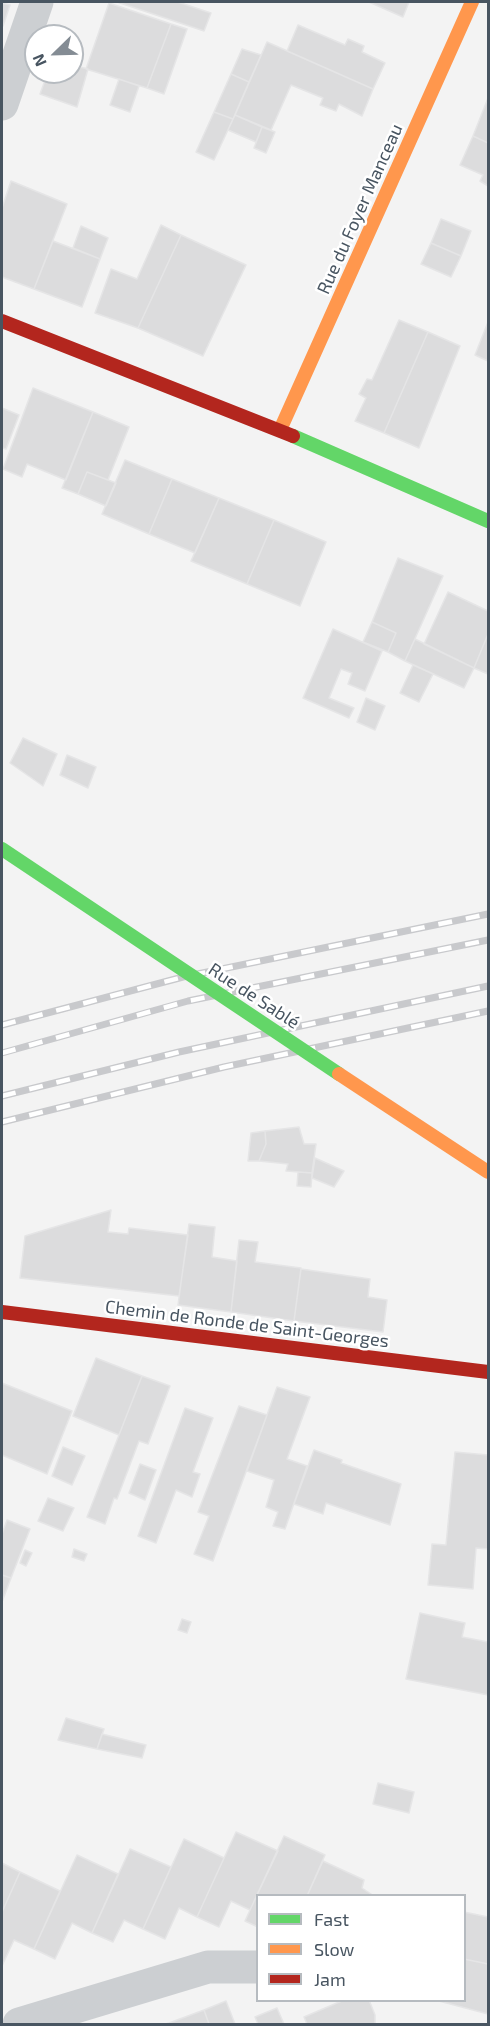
<!DOCTYPE html>
<html>
<head>
<meta charset="utf-8">
<style>
  body { margin:0 }
  #map { position:relative; width:490px; height:2026px; overflow:hidden; background:#f3f3f3; font-family:"Exo 2",sans-serif }
  canvas { display:block }
  .frame { position:absolute; inset:0; border:3px solid #485561; pointer-events:none }
  .legend { position:absolute; left:256px; top:1894px; width:210px; height:108px; box-sizing:border-box; background:#fff; border:2px solid #b6bbc0; margin:0; padding:8px 10px; list-style:none; font-size:18px; color:#485561 }
  .legend li { display:flex; align-items:center; gap:12px; height:30px }
  .legend b { width:30px; border:2px solid #b6bbc0 }
  .north { position:absolute; left:24px; top:24px; width:60px; height:60px; box-sizing:border-box; background:#fff; border:2px solid #b6bbc0; border-radius:50%; rotate:247deg; font-size:16px; font-weight:700; line-height:24px; text-align:center; color:#485561 }
  .north::after { content:''; display:block; margin:auto; width:21px; height:27px; background:#848c94; clip-path:polygon(50% 0,100% 100%,50% 72%,0 100%) }
</style>
</head>
<body>
<div id="map">
<canvas width="490" height="2026"></canvas>
<div class="frame"></div>
<ul class="legend">
<li><b style="height:8px;background:#63d668"></b>Fast</li>
<li><b style="height:8px;background:#ff974d"></b>Slow</li>
<li><b style="height:8px;background:#b3261e"></b>Jam</li>
</ul>
<div class="north">N</div>
</div>
<script>
const c = document.querySelector('canvas').getContext('2d');
c.lineJoin = 'round';
function paint(path, color) { c.fillStyle = color; c.fill(path, 'evenodd'); }
function trace(path, color, width, dash) { c.strokeStyle = color; c.lineWidth = width; c.lineCap = dash ? 'butt' : 'round'; c.setLineDash(dash || []); c.stroke(path); }
function drawText(font, color, halo, rows, align = 'center') {
  c.font = font + ' "Exo 2",sans-serif'; c.lineWidth = 5; c.setLineDash([]); c.textBaseline = 'middle'; c.strokeStyle = halo; c.fillStyle = color; for (const [text, x, y, turn = 0] of rows) {
    c.save(); c.translate(x, y); c.rotate((+turn || 0) * Math.PI / 180); c.textAlign = isNaN(turn) ? turn : align; if (halo) c.strokeText(text, 0, 0); c.fillText(text, 0, 0); c.restore();
  }
}
const building = new Path2D(`
  M117 2H178L211 13 204 31Z
  M369 2H409L403 17Z
  M2 3 10 5 3 26 2 25Z
  M109 3 171 24 147 88 86 69Z
  M171 24 187 29 164 94 147 88Z
  M298 25 345 45 348 39 364 46 362 52 385 63 373 89 287 51Z
  M267 42 373 89 362 116 339 104 336 111 320 105 323 98 291 85 271 130 235 115Z
  M242 49 261 55 249 82 231 74Z
  M72 65 88 69 77 107 40 94 48 72H72Z
  M231 74 249 82 233 119 214 112Z
  M119 79 139 86 130 112 110 105Z
  M488 98V143L473 136Z
  M214 112 233 119 214 160 196 152Z
  M235 115 262 127 256 142 228 130Z
  M262 127 275 132 266 153 254 148Z
  M473 136 488 143V186L480 181 483 175 460 165Z
  M11 181 67 204 34 289 2 277V208Z
  M441 219 471 231 461 256 431 243Z
  M161 225 181 235 138 328 95 313 111 269 137 279Z
  M81 226 108 238 100 259 73 248Z
  M181 235 246 265 203 356 138 328Z
  M53 241 100 259 82 307 34 289Z
  M431 243 461 256 451 277 421 264Z
  M399 320 428 332 384 433 355 421 366 398 359 394 367 379 372 380Z
  M488 322V361L475 355Z
  M428 332 460 346 419 448 384 433Z
  M33 388 93 412 66 480 27 464 22 477 3 469Z
  M2 408 19 415 6 449 2 448Z
  M93 412 129 427 108 480 87 472 78 494 62 488Z
  M125 460 172 479 149 534 102 514Z
  M87 472 116 483 106 506 78 494Z
  M172 479 219 498 195 553 149 534Z
  M219 498 274 520 247 584 191 561Z
  M274 520 326 542 300 606 247 584Z
  M398 558 443 576 405 661 388 652 396 633 372 622Z
  M448 592 488 611V634L474 668 424 644Z
  M372 622 396 633 388 652 363 642Z
  M333 629 382 651 365 691 348 684 352 673 341 669 329 698 354 708 349 718 303 698Z
  M488 634V674L474 668Z
  M415 639 474 668 464 688 405 661Z
  M413 665 433 674 419 702 400 693Z
  M366 698 385 706 375 730 357 722Z
  M23 738 57 754 43 786 10 763Z
  M67 755 96 767 88 788 60 775Z
  M299 1127 304 1144H316L312 1173 286 1171 288 1164 259 1161 266 1144 265 1131Z
  M265 1131 266 1144 259 1161H248L251 1133Z
  M315 1158 344 1171 334 1187 312 1178Z
  M298 1172 312 1173 311 1187 297 1186Z
  M111 1210 108 1232 128 1234 129 1228 188 1235 179 1296 20 1278 25 1236Z
  M189 1224 215 1227 212 1257 237 1261 231 1312 178 1305Z
  M239 1240 258 1242 255 1262 301 1268 294 1321 231 1312Z
  M301 1269 370 1279 368 1297 387 1300 383 1332 294 1321Z
  M96 1358 142 1376 119 1435 73 1416Z
  M142 1376 170 1386 148 1444 139 1441 117 1499 114 1498 105 1524 87 1517Z
  M2 1383 72 1411 47 1474 2 1455Z
  M277 1387 310 1397 287 1459 307 1466 285 1529 273 1526 278 1512 266 1507 274 1480 247 1471Z
  M239 1406 267 1415 213 1561 194 1554 209 1516 198 1512Z
  M185 1408 213 1418 193 1472 200 1474 192 1497 176 1490 156 1543 138 1536Z
  M63 1447 85 1456 72 1485 52 1476Z
  M314 1450 342 1460 341 1463 401 1484 390 1525 326 1503 323 1514 294 1504Z
  M455 1452 488 1455V1549L476 1548 473 1589 428 1585 432 1544 446 1545Z
  M140 1464 156 1470 145 1500 129 1493Z
  M48 1498 74 1508 63 1531 38 1521Z
  M7 1520 30 1529 11 1578 2 1575V1534Z
  M74 1549 87 1554 84 1561 72 1557Z
  M25 1550 32 1553 26 1566 20 1563Z
  M2 1575 11 1578 2 1602Z
  M420 1613 465 1623 462 1637 488 1642V1695L406 1679Z
  M182 1619 191 1622 187 1633 178 1630Z
  M66 1718 104 1729 97 1749 58 1740Z
  M102 1734 146 1745 142 1758 97 1749Z
  M378 1783 414 1792 409 1813 373 1804Z
  M236 1832 278 1851 250 1910 231 1901 219 1927 197 1917Z
  M284 1836 325 1855 307 1896H258V1927L245 1921Z
  M184 1839 224 1858 197 1917 179 1908 165 1939 143 1929Z
  M130 1849 171 1867 143 1929 124 1920 113 1942 92 1933Z
  M77 1855 118 1874 92 1933 72 1923 55 1959 34 1949Z
  M323 1861 364 1880 362 1888 374 1896H307Z
  M2 1863 20 1872 2 1912Z
  M20 1872 60 1891 34 1949 14 1940 2 1966V1912Z
  M464 1912 488 1917V1964L464 1959Z
  M464 1959 488 1964V2014L439 2001 464 2000Z
  M344 2000H369L375 2015V2024H307L304 2017Z
  M226 2001 235 2024H209L204 2010Z
  M277 2008 284 2024H258L255 2017Z
  M204 2010 209 2024H165L169 2023Z`);
paint(building, '#dcdcdd');
trace(building, '#e5e5e6', 1.5);
trace(new Path2D(`
  M2 104 37 2
  M19 2024 208 1967H258`), '#cccfd2', 33);
trace(new Path2D(`
  M293 436 488 521`), '#63d668', 14);
trace(new Path2D(`
  M280 430 472 2`), '#ff974d', 14);
trace(new Path2D(`
  M2 321 293 436
  M2 1312 488 1372`), '#b3261e', 14);
const rail = new Path2D(`
  M2 1025 183 977 488 914
  M2 1053 188 1001 488 940
  M2 1096 179 1052 488 986
  M2 1122 224 1067 488 1011`);
trace(rail, '#c8c9cc', 7);
trace(rail, '#fff', 4.5, [14]);
trace(new Path2D(`
  M2 849 339 1074`), '#63d668', 14);
trace(new Path2D(`
  M339 1074 488 1172`), '#ff974d', 14);
drawText('18px', '#485561', '#fff', [
  ["Rue du Foyer Manceau",360,209,-66],
  ["Rue de Sablé",254,996,33],
  ["Chemin de Ronde de Saint-Georges",247,1324,7]
]);
</script>
</body>
</html>
